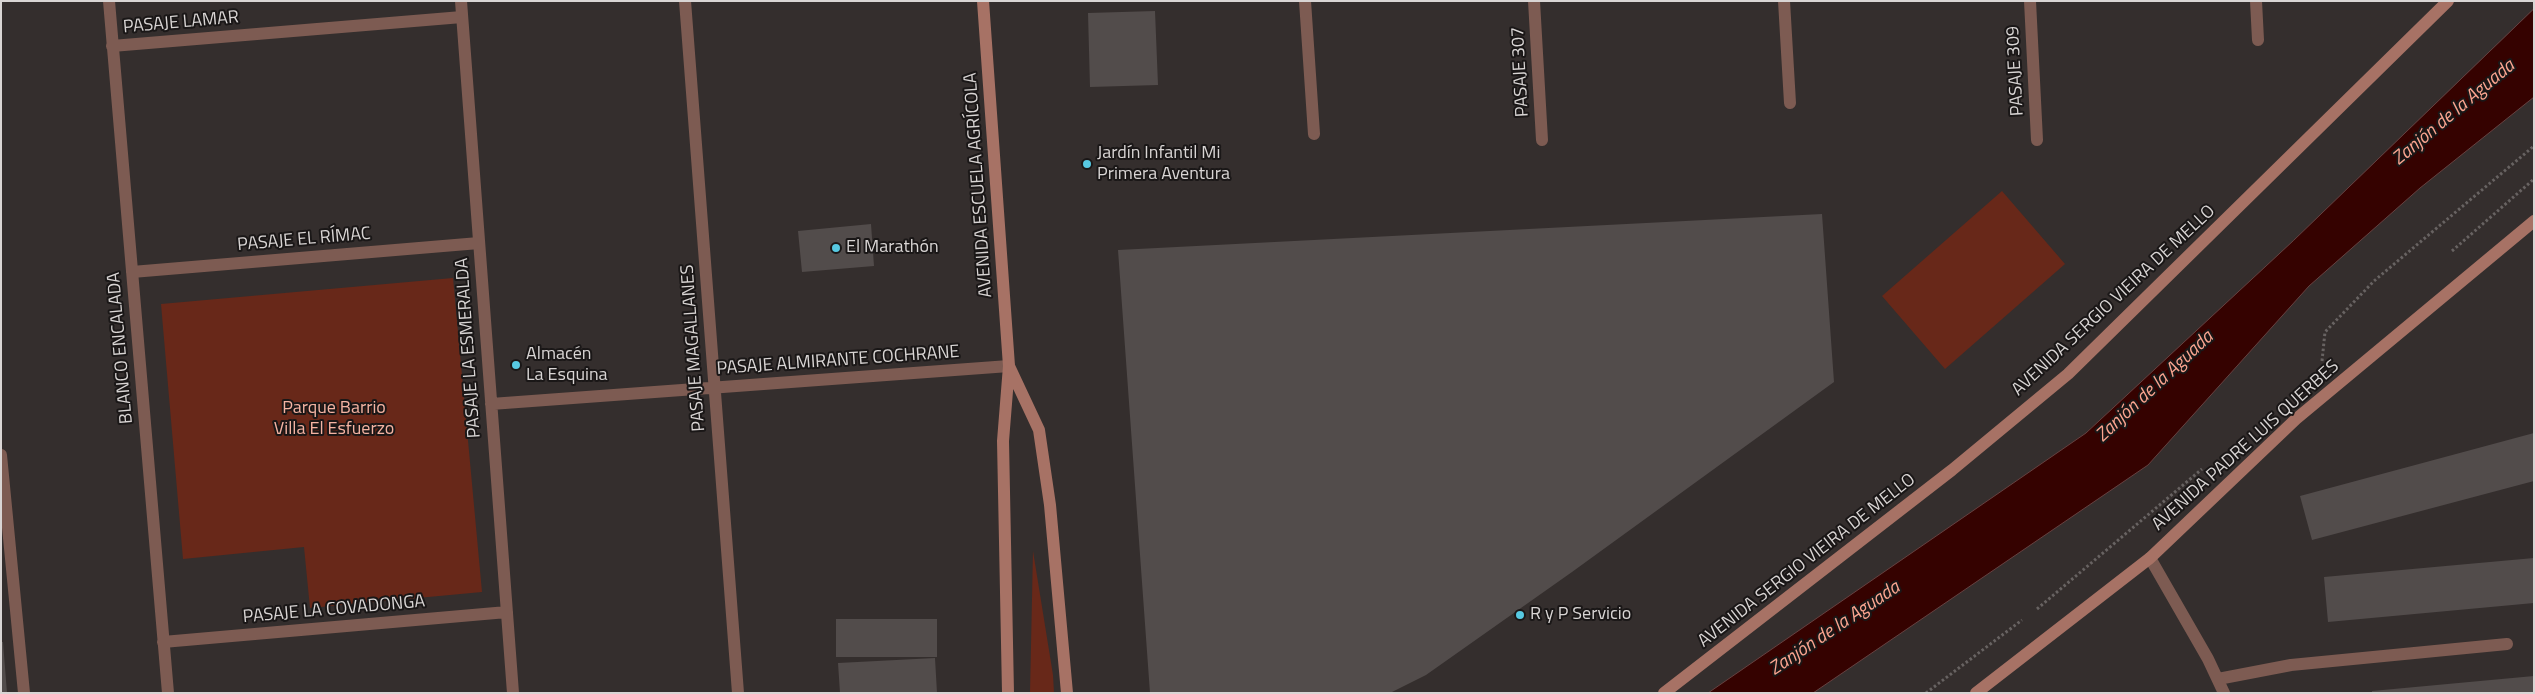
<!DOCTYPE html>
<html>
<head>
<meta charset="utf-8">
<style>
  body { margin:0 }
  #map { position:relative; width:2535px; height:694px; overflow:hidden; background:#342e2d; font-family:"Titillium Web",sans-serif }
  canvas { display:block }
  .frame { position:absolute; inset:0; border:2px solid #d9d5d4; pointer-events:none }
</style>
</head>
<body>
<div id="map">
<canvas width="2535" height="694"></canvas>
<div class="frame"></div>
</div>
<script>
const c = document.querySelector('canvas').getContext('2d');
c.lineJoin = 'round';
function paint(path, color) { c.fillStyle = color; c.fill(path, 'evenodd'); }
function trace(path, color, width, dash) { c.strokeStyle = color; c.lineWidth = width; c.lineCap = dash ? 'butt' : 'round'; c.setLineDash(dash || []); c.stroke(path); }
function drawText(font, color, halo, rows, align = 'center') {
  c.font = font + ' "Titillium Web",sans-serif'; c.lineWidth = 4; c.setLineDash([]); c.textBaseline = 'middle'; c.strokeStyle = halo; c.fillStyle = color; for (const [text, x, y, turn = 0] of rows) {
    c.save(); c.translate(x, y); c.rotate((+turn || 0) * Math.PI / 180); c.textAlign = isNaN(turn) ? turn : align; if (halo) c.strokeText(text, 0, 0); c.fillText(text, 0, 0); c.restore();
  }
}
paint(new Path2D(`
  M2002 191 2065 264 1945 369 1882 296Z
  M453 278 482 592 310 608 304 547 183 559 161 304Z
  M1033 551 1053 675 1054 693H1030Z`), '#682819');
const water = new Path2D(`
  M2534 9V97L2420 188 2309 286 2148 465 1813 693H1708L2086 433 2293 241Z`);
paint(water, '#350200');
trace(water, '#664140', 1);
paint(new Path2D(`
  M1155 11 1158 85 1090 87 1088 13Z
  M1822 214 1834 382 1572 572 1426 675 1390 693H1150L1118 250Z
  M871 224 874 266 802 272 798 231Z
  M2534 433V481L2312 540 2300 496Z
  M2534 558V603L2328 622 2324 577Z
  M836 619H937V657H836Z
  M1 642H3L7 693H1Z
  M935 658 937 693H840L838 663Z
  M2534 676V693H2372V691Z`), '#524c4b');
trace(new Path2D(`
  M2452 251 2534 179
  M2322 361 2325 332 2374 281 2534 146
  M2037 609 2202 469
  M1926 693 2022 620`), '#686362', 3, [2.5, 2.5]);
trace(new Path2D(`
  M1 455 24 693
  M2218 679 2291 665 2507 644`), '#7d5b52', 12);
trace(new Path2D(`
  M109 1 168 693
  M461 1 513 693
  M685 1 738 693
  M1305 1 1314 134
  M1534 1 1542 140
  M1784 1 1790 103
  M2030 1 2037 140
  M2256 1 2258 40
  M112 46 462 17
  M132 272 479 243
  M491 404 1009 366
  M2150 558 2208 659 2224 693
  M163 642 507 612`), '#7d5b52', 12);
trace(new Path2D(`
  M983 1 1009 366 1003 441 1008 693
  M1009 366 1039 430 1050 505 1067 693
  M1664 693 1952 470 2068 374 2448 1
  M1976 693 2150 558 2296 419 2534 221`), '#a77265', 12);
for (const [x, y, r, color] of [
  [1087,164,5,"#57c9e2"],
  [836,248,5,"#57c9e2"],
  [516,365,5,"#57c9e2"],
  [1520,615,5,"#57c9e2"]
]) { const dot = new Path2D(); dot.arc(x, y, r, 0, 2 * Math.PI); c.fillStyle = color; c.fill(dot); trace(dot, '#1a1717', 2); }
drawText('18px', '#d9d5d4', '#1a1717', [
  ["PASAJE LAMAR",181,23,-5],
  ["PASAJE 309",2016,71,-93],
  ["PASAJE 307",1521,72,-93],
  ["AVENIDA ESCUELA AGRÍCOLA",979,185,-94],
  ["PASAJE EL RÍMAC",304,240,-5],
  ["AVENIDA SERGIO VIEIRA DE MELLO",2114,301,-43],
  ["BLANCO ENCALADA",121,348,-95],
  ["PASAJE LA ESMERALDA",469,348,-94],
  ["PASAJE MAGALLANES",694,348,-94],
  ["PASAJE ALMIRANTE COCHRANE",838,361,-4],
  ["AVENIDA PADRE LUIS QUERBES",2246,446,-42],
  ["AVENIDA SERGIO VIEIRA DE MELLO",1807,561,-38],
  ["PASAJE LA COVADONGA",334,610,-5]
]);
drawText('18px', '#d9d5d4', '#1a1717', [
  ["Jardín Infantil Mi",1097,154],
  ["Primera Aventura",1097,175],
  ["El Marathón",846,248],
  ["Almacén",526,355],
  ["La Esquina",526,376],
  ["R y P Servicio",1530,615]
], 'left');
drawText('18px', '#f4b3a2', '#1a1717', [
  ["Parque Barrio",334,409],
  ["Villa El Esfuerzo",334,430]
]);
drawText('italic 19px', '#fba590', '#1a1717', [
  ["Zanjón de la Aguada",2454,113,-40],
  ["Zanjón de la Aguada",2155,387,-43],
  ["Zanjón de la Aguada",1835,629,-34]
]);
</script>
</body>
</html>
